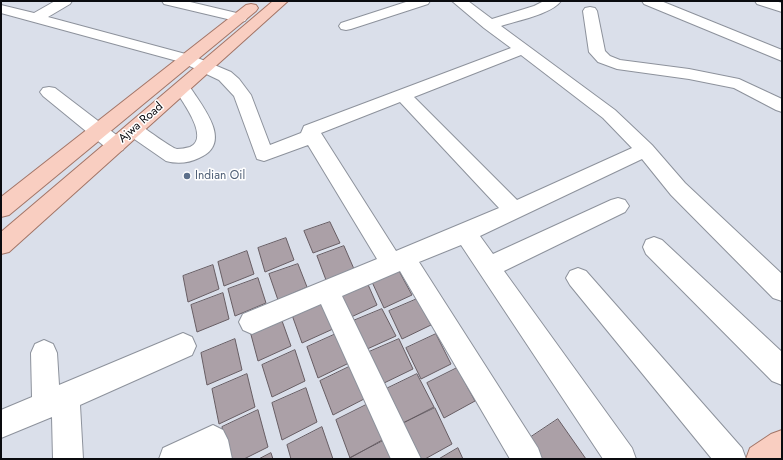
<!DOCTYPE html>
<html>
<head>
<meta charset="utf-8">
<style>
  body { margin:0 }
  #map { position:relative; width:783px; height:460px; overflow:hidden; background:#dadfea; font-family:Jost,sans-serif }
  canvas { display:block }
  .frame { position:absolute; inset:0; border:2px solid #0a0b0f; pointer-events:none }
</style>
</head>
<body>
<div id="map">
<canvas width="783" height="460"></canvas>
<div class="frame"></div>
</div>
<script>
const c = document.querySelector('canvas').getContext('2d');
c.lineJoin = 'round';
function paint(path, color) { c.fillStyle = color; c.fill(path, 'evenodd'); }
function trace(path, color, width, dash) { c.strokeStyle = color; c.lineWidth = width; c.lineCap = dash ? 'butt' : 'round'; c.setLineDash(dash || []); c.stroke(path); }
function drawText(font, color, halo, rows, align = 'center') {
  c.font = font + ' Jost,sans-serif'; c.lineWidth = 3; c.setLineDash([]); c.textBaseline = 'middle'; c.strokeStyle = halo; c.fillStyle = color; for (const [text, x, y, turn = 0] of rows) {
    c.save(); c.translate(x, y); c.rotate((+turn || 0) * Math.PI / 180); c.textAlign = isNaN(turn) ? turn : align; if (halo) c.strokeText(text, 0, 0); c.fillText(text, 0, 0); c.restore();
  }
}
const building = new Path2D(`
  M330 222 340 243 313 253 304 231Z
  M286 238 294 260 265 272 258 248Z
  M344 246 354 269 326 280 317 256Z
  M247 251 254 274 224 286 218 262Z
  M298 264 307 287 278 300 269 274Z
  M213 265 219 289 188 302 183 276Z
  M399 271 412 295 384 308 372 282Z
  M258 278 266 303 235 316 228 289Z
  M366 280 377 305 349 318 338 291Z
  M223 293 229 319 197 332 191 305Z
  M417 299 431 325 402 339 389 311Z
  M323 302 333 329 302 343 292 315Z
  M382 309 396 336 365 350 353 321Z
  M281 318 291 346 258 361 250 331Z
  M338 333 349 363 318 378 307 347Z
  M436 334 451 364 421 379 406 348Z
  M235 339 242 370 207 385 201 353Z
  M399 339 413 369 382 384 369 352Z
  M295 350 305 381 272 397 262 365Z
  M353 365 366 398 333 415 320 381Z
  M457 368 475 401 444 418 427 383Z
  M247 374 255 407 219 424 212 389Z
  M417 374 434 407 401 424 386 389Z
  M306 388 317 422 282 440 272 403Z
  M370 403 384 439 350 458 336 420Z
  M435 408 452 444 425 459H417L402 424Z
  M258 410 268 447 244 459H229L222 427Z
  M558 419 586 459H536L525 441Z
  M322 427 333 459H291L287 445Z
  M385 440 393 459H351L350 458Z
  M458 448 463 459H439Z
  M271 453 273 459H259Z`);
paint(building, '#aba0a7');
trace(building, '#675d63', 1);
const minor = new Path2D(`
  M55 1H72L70 4 48 17 193 56 231 72 239 79 251 95 270 145 301 133 304 126 511 48 484 28 452 1H468L492 19 534 6 544 1H561C552 14 516 21 501 26L615 110 652 145 685 183 782 274V301L773 298 671 195 642 159 480 236 493 254 611 200 618 198 625 200 629 206 625 212 504 271 632 448 636 459H603L461 245 419 262 538 448 542 459H510L400 271 342 296 421 459H391L321 304 252 334 243 330 239 322 243 314 377 259 308 145 264 161 257 159 234 96 219 80 181 62 1 13V5L34 13ZM521 55 603 118 632 148 517 200 414 97ZM400 102 499 208 396 251 321 133Z
  M162 1H186L245 15 247 18 245 21 240 22 164 4Z
  M409 1H430L428 4 351 29 346 30 341 29 339 26 341 23Z
  M642 1H661L782 50V61L644 4Z
  M755 1H775L782 3V12L757 4Z
  M590 7 595 8 597 11 605 51 610 56 620 60 689 69 739 79 782 99V112L776 110 734 88 689 79 617 69 598 62 589 52 583 11 585 8Z
  M182 83 188 84C201 105 235 143 199 158 189 163 177 164 166 161L127 134 125 130 127 126 134 124 141 126C148 130 171 148 177 149 181 149 186 148 190 147 211 138 181 100 174 88L176 84Z
  M49 87 55 88 123 140 125 145 123 150 116 152 109 150 43 96 40 92 43 88Z
  M654 237 662 240 782 352V385L772 381 646 254 643 247 646 240Z
  M578 268 586 271 742 448 746 459H712L570 285 566 278 570 271Z
  M183 333 192 337 196 346 192 355 80 405 83 459H53L52 417 1 438V410L32 397 31 353 35 344 44 340 53 344 57 353 59 385Z
  M213 425 223 430 228 440 232 459H159L163 448Z`);
const major = new Path2D(`
  M273 1H288L9 252 1 254V232Z
  M251 4 256 5 258 8 256 11 9 215 1 217V197L246 5Z
  M782 430V459H746L750 448 771 434Z`);
trace(minor, '#8d929c', 2);
trace(major, '#a37567', 2);
paint(minor, '#fff');
paint(major, '#f9cec1');
for (const [x, y, r, color] of [
  [187,176,4,"#5c6f8a"]
]) { const dot = new Path2D(); dot.arc(x, y, r, 0, 2 * Math.PI); c.fillStyle = color; c.fill(dot); trace(dot, '#fff', 1.5); }
drawText('12px', '#0a0b0f', '#fff', [
  ["Ajwa Road",141,123,-41]
]);
drawText('12px', '#4e5e75', '#fff', [
  ["Indian Oil",195,176]
], 'left');
</script>
</body>
</html>
